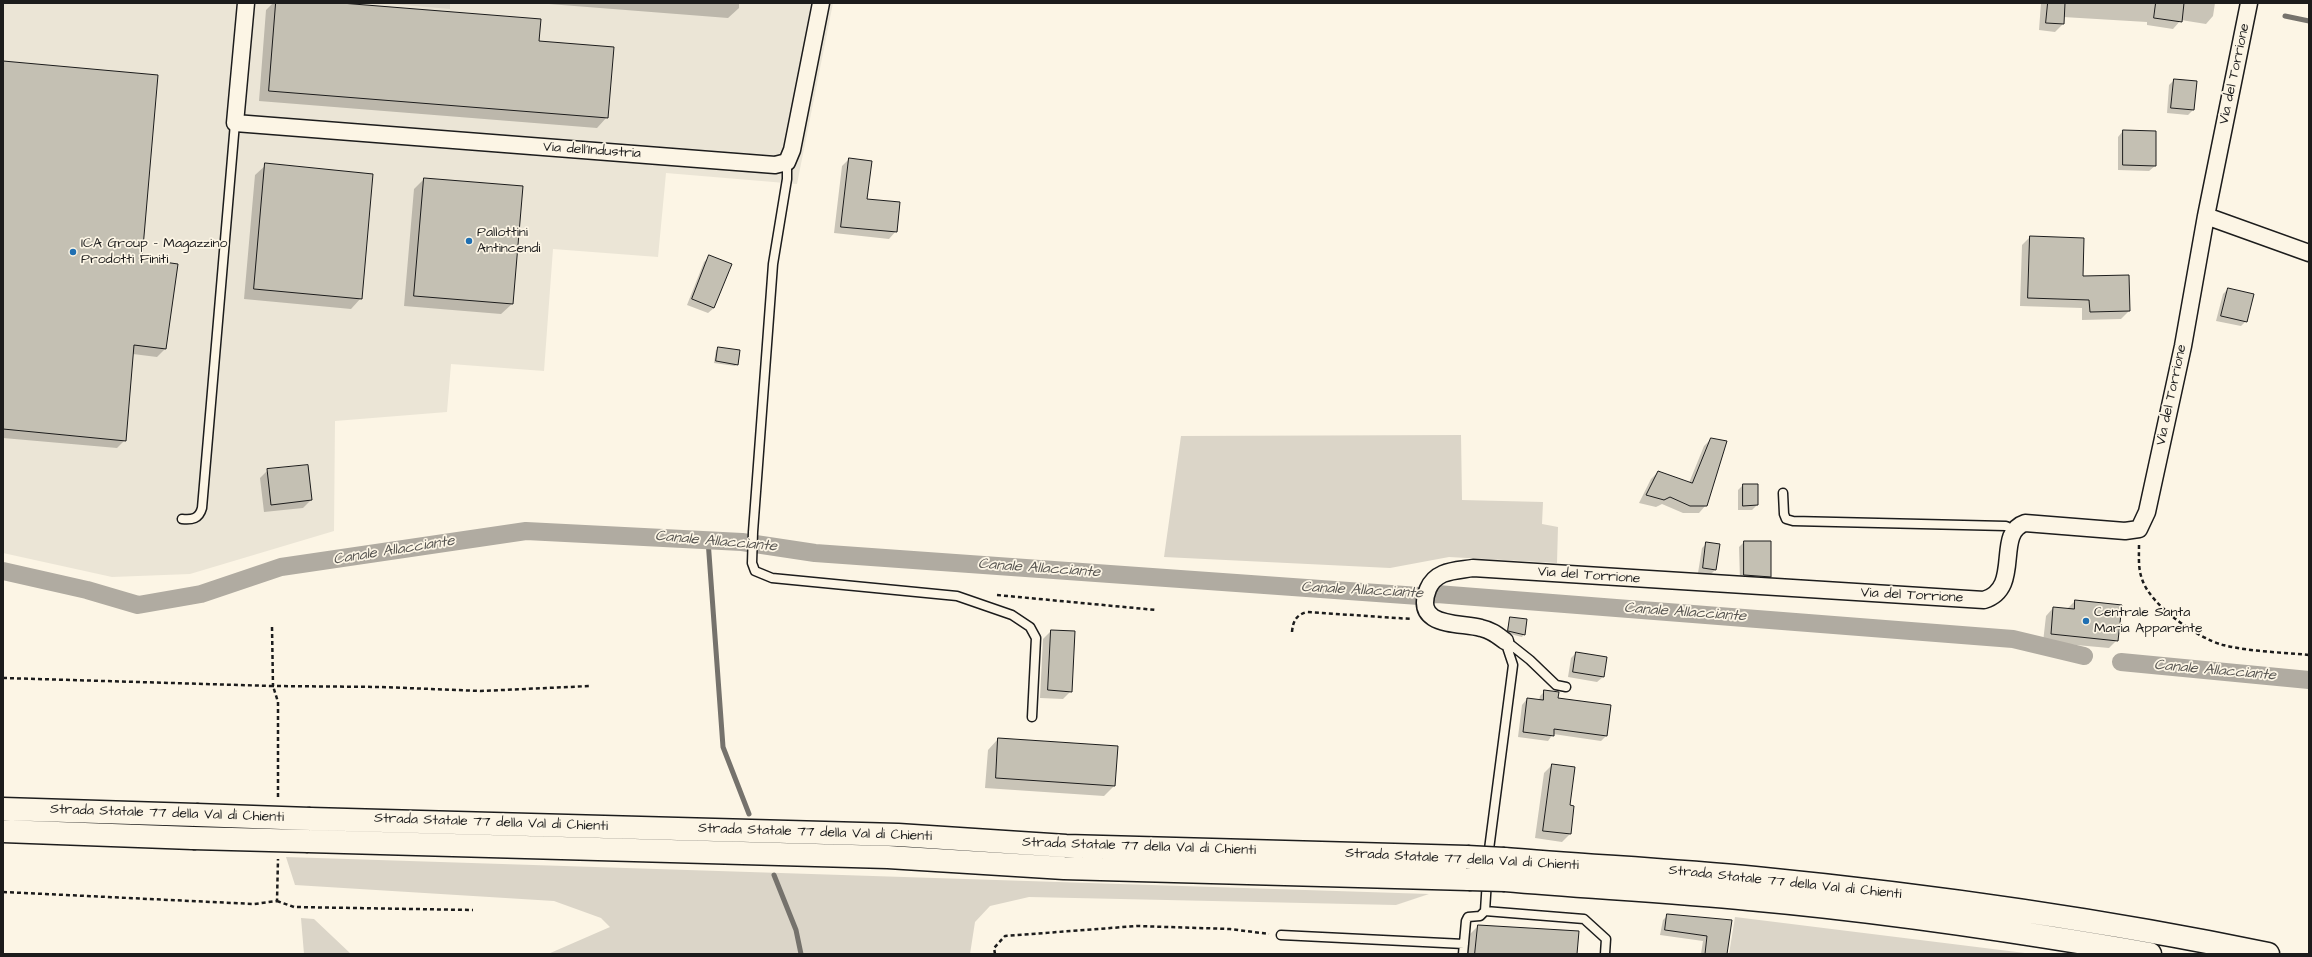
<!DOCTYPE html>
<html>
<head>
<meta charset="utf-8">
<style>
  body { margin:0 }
  #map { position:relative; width:2312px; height:957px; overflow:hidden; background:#fcf5e5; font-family:"Architects Daughter",sans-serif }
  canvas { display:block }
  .frame { position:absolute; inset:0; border:4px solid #1c1c1c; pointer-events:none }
</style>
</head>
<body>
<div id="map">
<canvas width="2312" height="957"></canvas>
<div class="frame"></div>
</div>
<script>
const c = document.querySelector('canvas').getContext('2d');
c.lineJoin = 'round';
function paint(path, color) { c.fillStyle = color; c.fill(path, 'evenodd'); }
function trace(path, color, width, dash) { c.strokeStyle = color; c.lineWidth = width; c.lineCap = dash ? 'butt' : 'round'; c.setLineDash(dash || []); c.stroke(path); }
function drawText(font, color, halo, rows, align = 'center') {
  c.font = font + ' "Architects Daughter",sans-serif'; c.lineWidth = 3.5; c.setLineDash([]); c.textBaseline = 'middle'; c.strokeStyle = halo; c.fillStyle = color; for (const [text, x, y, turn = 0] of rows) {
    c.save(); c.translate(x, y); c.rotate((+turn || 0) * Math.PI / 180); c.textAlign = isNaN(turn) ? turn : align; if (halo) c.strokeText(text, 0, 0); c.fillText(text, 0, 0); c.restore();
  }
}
paint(new Path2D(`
  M3 3H833L797 184 666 173 658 257 553 249 544 371 451 364 447 412 335 421 334 531 190 574 112 577 3 553Z`), '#ebe5d6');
paint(new Path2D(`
  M381 3H450V9Z
  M1461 435 1462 500 1543 502 1542 524 1558 527 1557 563 1449 557 1390 568 1164 557 1181 436Z
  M286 857 1429 894 1396 905 1029 897 990 906 975 922 970 954H548L610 927 601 918 554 901 295 885Z
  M1735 917 2033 954H1729Z
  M301 918 314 919 351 954H304Z`), '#dbd5c8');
paint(new Path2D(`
  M273 3H328L538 42 607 117 597 128 259 101 266 10Z
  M536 3H739V8L728 18Z
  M2041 3H2215L2213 16 2206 24 2181 20 2173 29 2147 25V22L2063 17V24L2055 32 2039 30Z
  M3 62 141 259 177 265 165 349 157 357 133 354 125 440 117 448 3 438Z
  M2174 80 2196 82 2193 110 2188 115 2167 113 2169 85Z
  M2123 131 2155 166 2149 171 2118 170V137Z
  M849 159 866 200 896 231 889 239 834 233 842 166Z
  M266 165 361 298 351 309 244 299 255 175Z
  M424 179 512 304 501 314 404 306 414 189Z
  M2030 237 2082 277 2129 311 2121 319 2082 320V308L2020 306 2022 245Z
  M710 256 714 308 708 313 687 305 704 262Z
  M2228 289 2246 321 2241 326 2216 321 2223 294Z
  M719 348 737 364 735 366 714 363 716 350Z
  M1711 439 1706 505 1699 513H1683L1662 504 1656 507 1639 503 1651 479 1658 472 1689 483 1704 446Z
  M308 466 311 500 303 508 264 512 260 478 268 470Z
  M1743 485 1757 505 1752 510H1738V490Z
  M1744 542 1770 577 1765 582 1740 580 1739 547Z
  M1707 543 1715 570 1710 575 1698 573 1702 548Z
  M2075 601 2117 640 2109 648 2043 642 2046 616 2053 608 2067 609Z
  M1510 618 1524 634 1522 637 1506 633Z
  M1051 631 1071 691 1063 699 1040 698 1043 639Z
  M1576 653 1606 658 1603 677 1597 682 1568 677 1571 658Z
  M1545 691 1557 699 1606 736 1601 741 1553 734 1548 741 1518 737 1522 705 1527 699 1539 701 1540 696Z
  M998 739 1114 786 1104 796 985 788 988 750Z
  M1552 765 1569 806 1570 834 1562 842 1535 838 1544 773Z
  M1668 915 1731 921 1726 954H1701L1703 941 1660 935 1663 920Z
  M1478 926 1576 954H1466L1467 937Z`), '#0003');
trace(new Path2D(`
  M2285 16 2309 21
  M708 540 723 747 749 814
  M774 875 796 930 801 954`), '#75726c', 5);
trace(new Path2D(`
  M3 571 87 590 138 605 201 594 281 567 526 531 742 542 815 553 1419 596 1437 594 2013 639 2084 656
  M2121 662 2309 680`), '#b0aba1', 18);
const building = new Path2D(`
  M276 3H341L541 19 539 41 614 47 608 118 269 91Z
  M2048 3H2065L2064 24 2046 23Z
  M2156 3H2184L2182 22 2154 18Z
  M3 61 158 75 142 259 178 264 166 349 134 345 126 441 3 429Z
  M2174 79 2197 81 2194 110 2171 108Z
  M2123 130 2156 131V166L2123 165Z
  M849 158 872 161 867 199 900 202 897 232 841 227Z
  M265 163 373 174 362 299 254 289Z
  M424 178 523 186 513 304 414 296Z
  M2030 236 2084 238 2083 276 2129 275 2130 311 2090 312 2089 300 2028 298Z
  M709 255 732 264 714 308 692 299Z
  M2228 288 2254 294 2247 322 2221 316Z
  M718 347 740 350 738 365 716 361Z
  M1711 438 1727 441 1707 506H1690L1670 497 1664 500 1646 495 1658 471 1692 483Z
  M308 465 312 500 271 505 267 469Z
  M1743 484H1758V505L1743 506Z
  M1744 541H1771V577L1744 575Z
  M1706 542 1720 544 1716 570 1703 568Z
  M2075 600 2122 605 2118 641 2051 634 2053 607 2074 609Z
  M1510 617 1527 619 1525 635 1508 631Z
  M1051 630 1075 631 1072 692 1048 690Z
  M1576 652 1607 657 1604 677 1573 672Z
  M1544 690 1559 692 1558 698 1611 705 1607 736 1554 729V736L1523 732 1527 698 1543 700Z
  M998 738 1118 746 1115 786 996 778Z
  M1552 764 1575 767 1570 805 1574 806 1571 834 1543 831Z
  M1667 914 1732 920 1727 954H1705L1707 936 1665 930Z
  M1478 925 1579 931 1577 954H1475Z`);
paint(building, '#c4c0b3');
trace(building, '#1c1c1c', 1);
const lane = new Path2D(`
  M787 162V179L773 264 753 532 752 563 755 571 772 578 957 596 1012 615 1030 627 1036 638 1032 717
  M1783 493 1784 514 1786 519 1793 521 2006 526 2014 530
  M182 519C192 520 199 519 202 508L235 123
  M1506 641 1530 660 1556 685 1566 687
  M1488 857 1513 665 1505 641
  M1485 911 1584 919 1606 939 1605 954
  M1281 935 1464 944
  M1463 954 1466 921 1468 917 1480 916 1485 911 1487 880`);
const street = new Path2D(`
  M246 3 235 123 775 165 787 162 792 150 821 3
  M2206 216 2309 253
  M1505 641C1497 635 1491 630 1481 628 1459 622 1413 628 1428 589 1436 570 1455 571 1473 568L1984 600C2023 588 1994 533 2025 523L2125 531 2139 529 2147 512 2183 346 2206 216 2249 3`);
const highway = new Path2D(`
  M3 809 196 815
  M310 819 898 835 1066 846 1467 857
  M3 831 193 838
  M308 841 888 857 1064 868 1469 879
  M1504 859C1588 866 1672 870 1755 878 1927 895 2099 919 2268 954
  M1505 880C1586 887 1667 891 1749 899 1883 911 2017 931 2150 954`);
trace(lane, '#1c1c1c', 11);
trace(street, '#1c1c1c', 19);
trace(highway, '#1c1c1c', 25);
trace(new Path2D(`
  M2139 545C2139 557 2138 568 2142 579 2150 605 2197 638 2223 645 2251 652 2281 652 2309 655
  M997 595 1156 610
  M272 627 273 686 382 687 481 691 590 686
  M1292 632C1293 621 1296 615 1307 612L1412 619
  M3 678 273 686 278 702V798
  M3 892 254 904 277 901 278 859
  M277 901 294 907 473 910
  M995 954 994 948 1005 936 1137 926 1230 929 1269 934`), '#1c1c1c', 2.5, [4, 3]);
trace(lane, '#fcf5e5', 8);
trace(street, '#fcf5e5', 16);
trace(highway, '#fcf5e5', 22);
const highwayBridge = new Path2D(`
  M196 815 310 819
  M193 838 308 841
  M1467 857 1504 859
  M1469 879 1505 880`);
trace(highwayBridge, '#1c1c1c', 25, []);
trace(highwayBridge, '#fcf5e5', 22);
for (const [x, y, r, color] of [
  [469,241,4,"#1f6fb2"],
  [73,252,4,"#1f6fb2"],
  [2086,621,4,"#1f6fb2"]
]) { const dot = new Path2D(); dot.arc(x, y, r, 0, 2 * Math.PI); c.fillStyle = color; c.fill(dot); trace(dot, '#fcf5e5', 1.5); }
drawText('14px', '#1c1c1c', '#fcf5e5', [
  ["Via del Torrione",2235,74,-78],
  ["Via dell'Industria",592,151,4],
  ["Via del Torrione",2172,395,-78],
  ["Via del Torrione",1589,576,4],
  ["Via del Torrione",1912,596,3],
  ["Strada Statale 77 della Val di Chienti",167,814,2],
  ["Strada Statale 77 della Val di Chienti",491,823,2],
  ["Strada Statale 77 della Val di Chienti",815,833,2],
  ["Strada Statale 77 della Val di Chienti",1139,847,2],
  ["Strada Statale 77 della Val di Chienti",1462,860,3],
  ["Strada Statale 77 della Val di Chienti",1785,883,6]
]);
drawText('14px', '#1c1c1c', '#fcf5e5', [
  ["Pallottini",477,233],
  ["Antincendi",477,249],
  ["ICA Group - Magazzino",81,244],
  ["Prodotti Finiti",81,260],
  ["Centrale Santa",2094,613],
  ["Maria Apparente",2094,629]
], 'left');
drawText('italic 15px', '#575551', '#fcf5e5', [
  ["Canale Allacciante",716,542,5],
  ["Canale Allacciante",394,551,-9],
  ["Canale Allacciante",1039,569,4],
  ["Canale Allacciante",1362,591,3],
  ["Canale Allacciante",1685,613,4],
  ["Canale Allacciante",2215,671,5]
]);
</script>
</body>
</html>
